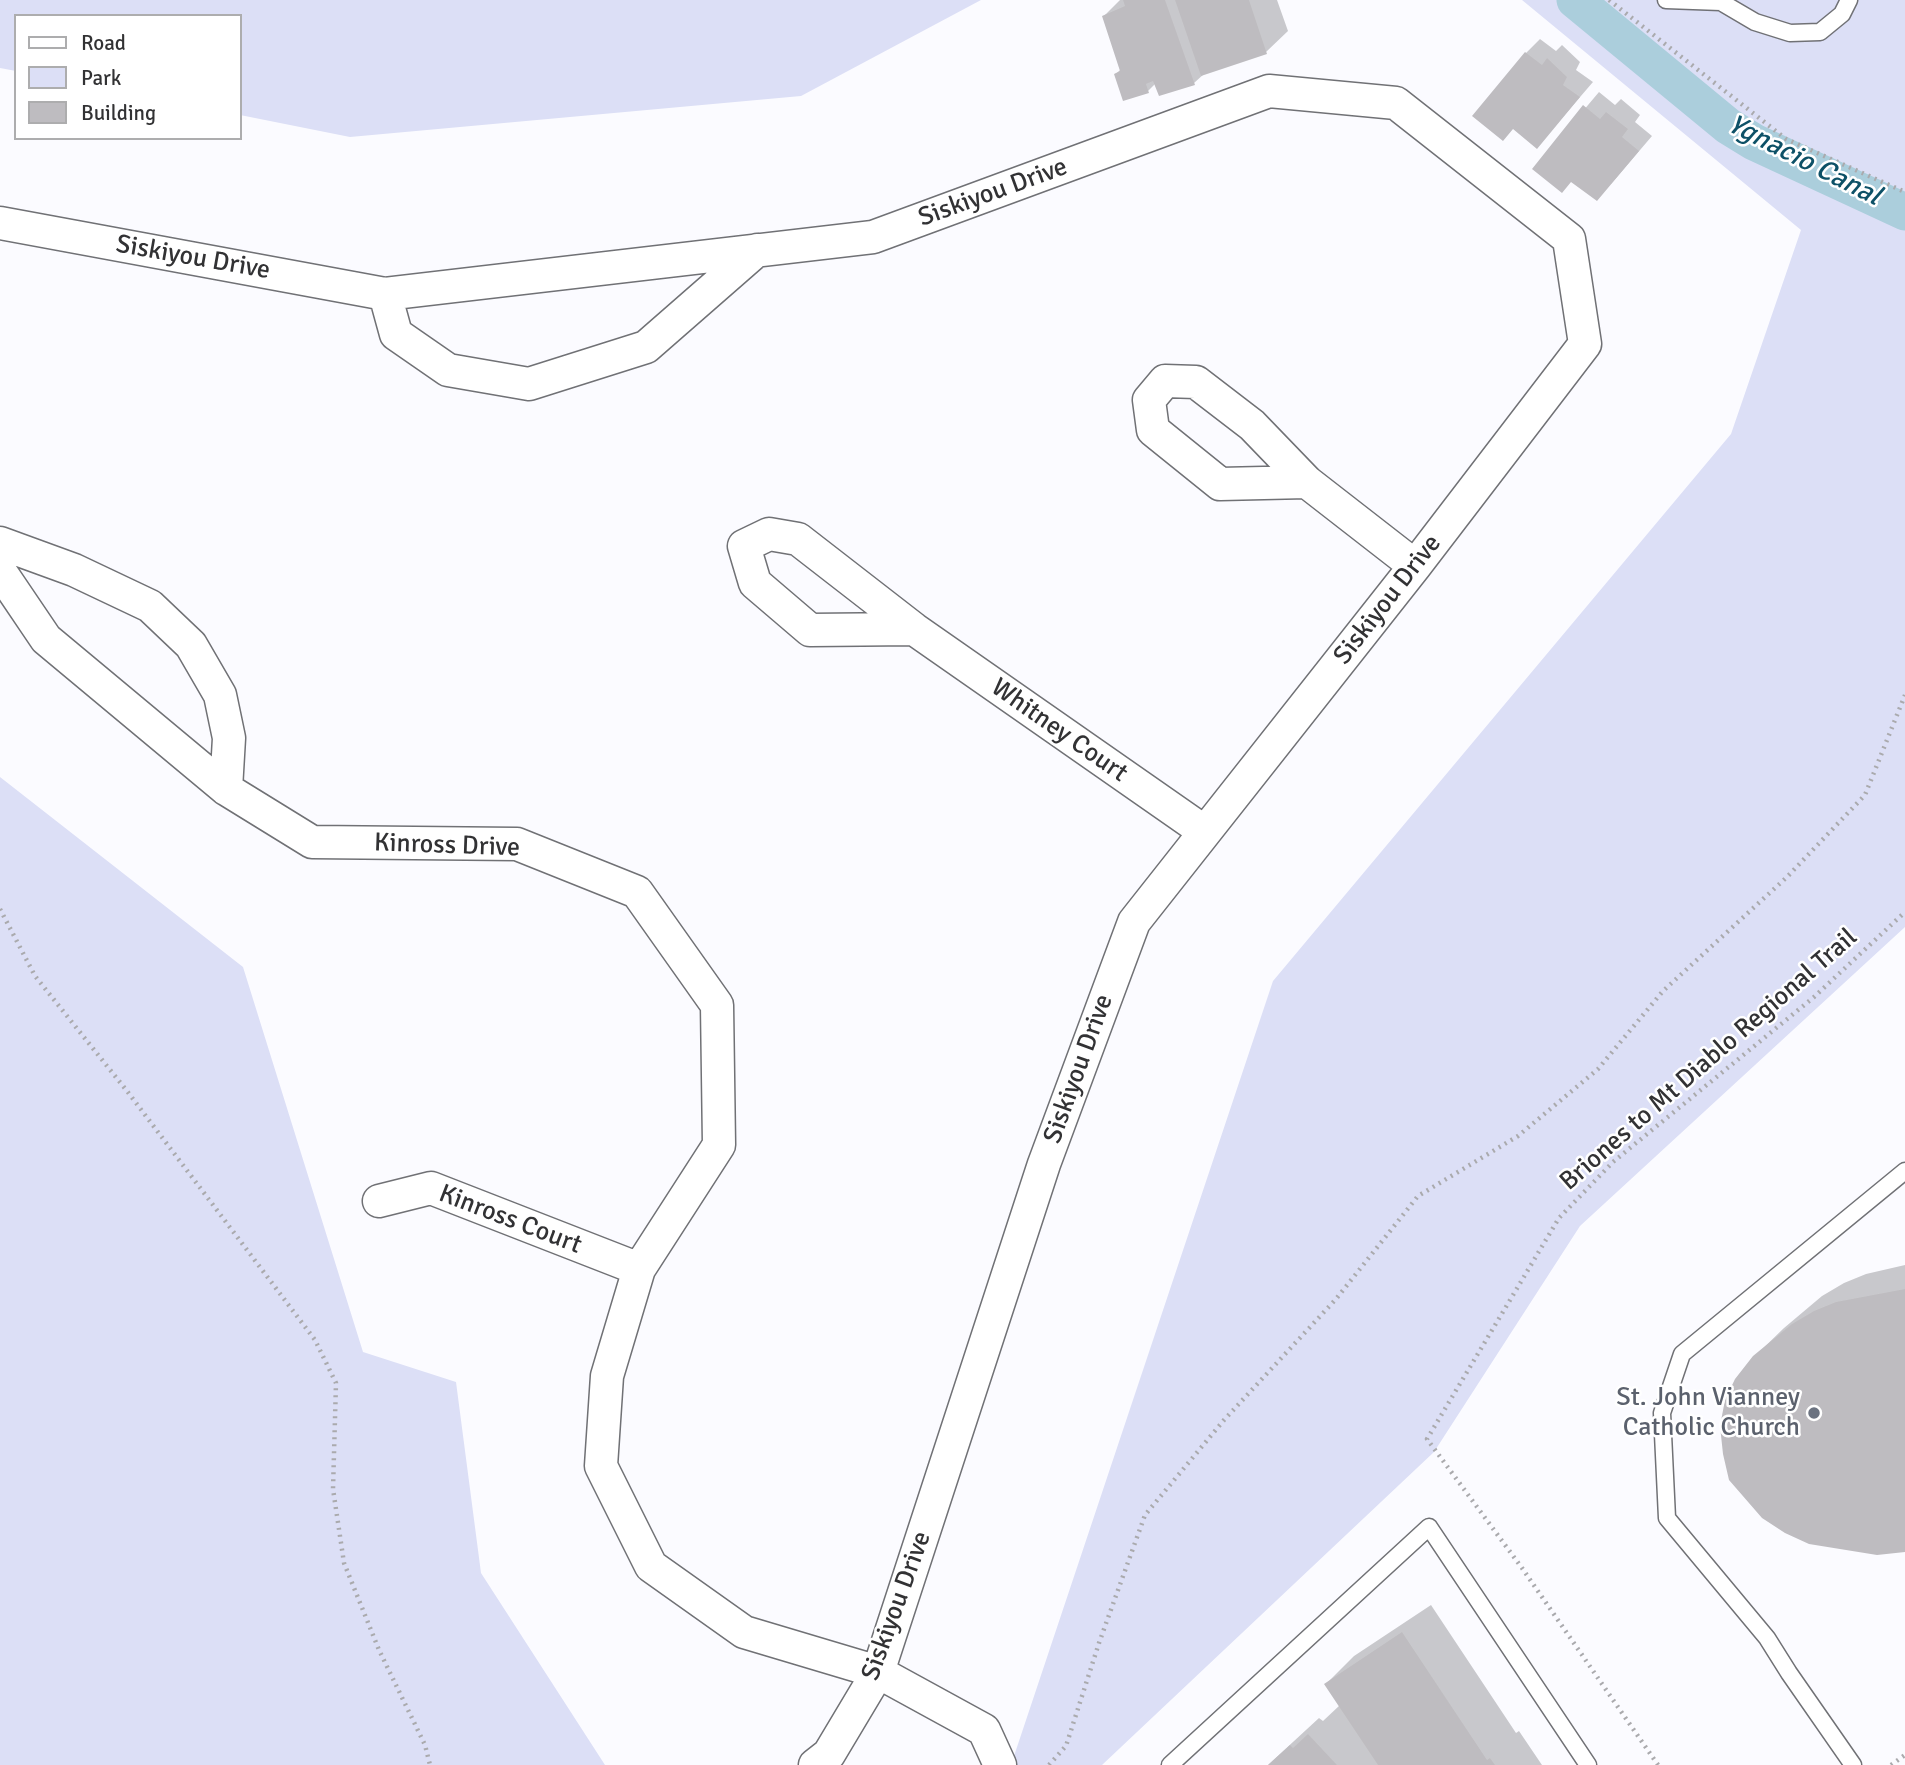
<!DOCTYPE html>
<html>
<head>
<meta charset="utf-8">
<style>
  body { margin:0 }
  #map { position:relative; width:1905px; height:1765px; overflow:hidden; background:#fbfbff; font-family:Signika,sans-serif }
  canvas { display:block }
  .legend { position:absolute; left:14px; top:14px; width:228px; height:126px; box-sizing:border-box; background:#fff; border:2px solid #adadae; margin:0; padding:9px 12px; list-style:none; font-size:21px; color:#323234 }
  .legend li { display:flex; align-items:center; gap:14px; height:35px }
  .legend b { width:35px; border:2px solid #adadae }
</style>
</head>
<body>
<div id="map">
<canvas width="1905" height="1765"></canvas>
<ul class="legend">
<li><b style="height:9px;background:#fff"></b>Road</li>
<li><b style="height:19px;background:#dcdff6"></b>Park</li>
<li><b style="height:19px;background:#bebcc0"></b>Building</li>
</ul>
</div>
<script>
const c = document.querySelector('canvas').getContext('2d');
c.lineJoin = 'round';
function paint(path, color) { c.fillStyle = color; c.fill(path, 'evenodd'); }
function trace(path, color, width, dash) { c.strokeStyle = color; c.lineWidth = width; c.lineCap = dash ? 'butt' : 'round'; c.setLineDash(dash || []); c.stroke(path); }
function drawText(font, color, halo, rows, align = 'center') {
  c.font = font + ' Signika,sans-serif'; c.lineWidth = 5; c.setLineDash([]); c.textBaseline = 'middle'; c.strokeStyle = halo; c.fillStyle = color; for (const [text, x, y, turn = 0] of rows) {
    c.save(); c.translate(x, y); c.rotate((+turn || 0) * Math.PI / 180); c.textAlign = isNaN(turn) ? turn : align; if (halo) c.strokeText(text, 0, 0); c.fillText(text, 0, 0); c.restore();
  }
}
paint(new Path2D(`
  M0 0H981L801 96 350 137 240 115V16H16V71L0 68Z
  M1522 0H1905V927L1580 1226 1434 1452 1102 1765H1011L1273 981 1731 434 1801 230Z
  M0 777 243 967 363 1352 456 1382 481 1573 605 1765H0Z`), '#dcdff6');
paint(new Path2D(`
  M1120 0H1277L1288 31 1266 52 1204 74 1194 83H1156L1148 91 1116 74 1121 69 1104 16Z
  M1540 39 1556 51 1562 45 1580 62 1576 70 1593 82 1537 147 1514 127 1526 53Z
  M1599 92 1615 105 1621 99 1640 115 1635 122 1652 136 1611 184 1572 181 1534 169Z
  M1905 1265V1550L1754 1357 1784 1328 1822 1296 1844 1283 1866 1274Z
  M1431 1605 1516 1733 1519 1731 1542 1765H1268L1319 1718 1323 1721 1340 1705 1326 1684 1354 1656Z`), '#0003');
trace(new Path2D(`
  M1575 0 1728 126 1754 142 1905 212`), '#abcedc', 37);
paint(new Path2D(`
  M1123 0H1165L1195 85 1159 96 1153 81 1146 84 1149 93 1123 101 1114 74 1120 71 1102 16 1125 6Z
  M1175 0H1249L1267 54 1201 76Z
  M1525 52 1542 65 1547 58 1567 77 1563 85 1580 97 1537 149 1513 129 1503 141 1472 116Z
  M1583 105 1600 119 1606 112 1628 129 1622 137 1639 151 1597 201 1571 182 1562 193 1532 169Z
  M1905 1289V1552L1877 1555 1809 1544 1785 1533 1762 1518 1729 1480 1723 1454 1720 1426 1725 1400 1735 1379 1753 1356 1792 1324 1814 1311 1836 1302Z
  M1402 1632 1487 1760 1490 1758 1495 1765H1378L1324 1684Z
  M1308 1734 1337 1765H1268L1290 1745 1293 1748Z`), '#bebcc0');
const service = new Path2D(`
  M1666 0 1721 2 1755 22 1790 33 1820 32 1842 14 1849 0
  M1170 1765 1429 1527 1588 1765
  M1853 1765 1789 1673 1767 1638 1667 1518 1662 1413 1682 1354 1905 1171`);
const minor = new Path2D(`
  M0 223 385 294 873 237 1269 91 1396 103 1569 239 1585 344 1415 566 1134 922 1044 1164 878 1672 829 1754 815 1765
  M385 294 396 334 448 370 529 384 646 347 757 250
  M1307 482 1220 484 1153 430 1149 400 1165 381 1196 382 1252 425 1307 482 1415 566
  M0 543 74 570 150 606 191 645 220 695 229 738 226 789
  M0 571 46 639 226 789 312 842 517 844 637 892 717 1005 719 1145 639 1269 607 1376 601 1466 651 1566 744 1632 878 1672 984 1730 1000 1765
  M914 629 810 630 755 583 744 546 769 534 798 539 914 629 1205 832
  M379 1201 431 1188 639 1269`);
trace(service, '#707175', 19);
trace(minor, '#707175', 35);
trace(new Path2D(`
  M1609 0 1786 139 1905 192
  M0 909 35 976 127 1091 315 1340 336 1383 333 1489 344 1563 379 1650 425 1745 430 1765
  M1049 1765 1066 1746 1099 1643 1145 1515 1224 1420 1336 1299 1418 1196 1518 1136 1598 1069 1663 991 1787 877 1865 795 1905 695
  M1658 1765 1522 1568 1427 1439 1559 1218 1613 1162 1814 997 1905 912
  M1891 1765 1905 1755`), '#aaaaad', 4.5, [2, 5]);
trace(service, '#fff', 16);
trace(minor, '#fff', 32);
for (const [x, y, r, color] of [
  [1814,1413,7,"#6b7280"]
]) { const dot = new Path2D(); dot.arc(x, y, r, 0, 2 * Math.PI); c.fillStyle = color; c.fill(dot); trace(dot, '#fff', 2.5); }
drawText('26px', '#323234', '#fff', [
  ["Siskiyou Drive",993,193,-20],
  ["Siskiyou Drive",193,258,10],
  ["Siskiyou Drive",1388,600,-52],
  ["Whitney Court",1059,731,35],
  ["Kinross Drive",447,846,2],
  ["Briones to Mt Diablo Regional Trail",1709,1060,-41],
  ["Siskiyou Drive",1079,1069,-70],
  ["Kinross Court",510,1220,21],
  ["Siskiyou Drive",897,1606,-70]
]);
drawText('26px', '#5b616d', '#fff', [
  ["St. John Vianney",1800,1398],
  ["Catholic Church",1800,1428]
], 'right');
drawText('italic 28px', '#0d5167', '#fff', [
  ["Ygnacio Canal",1804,161,27]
]);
</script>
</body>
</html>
